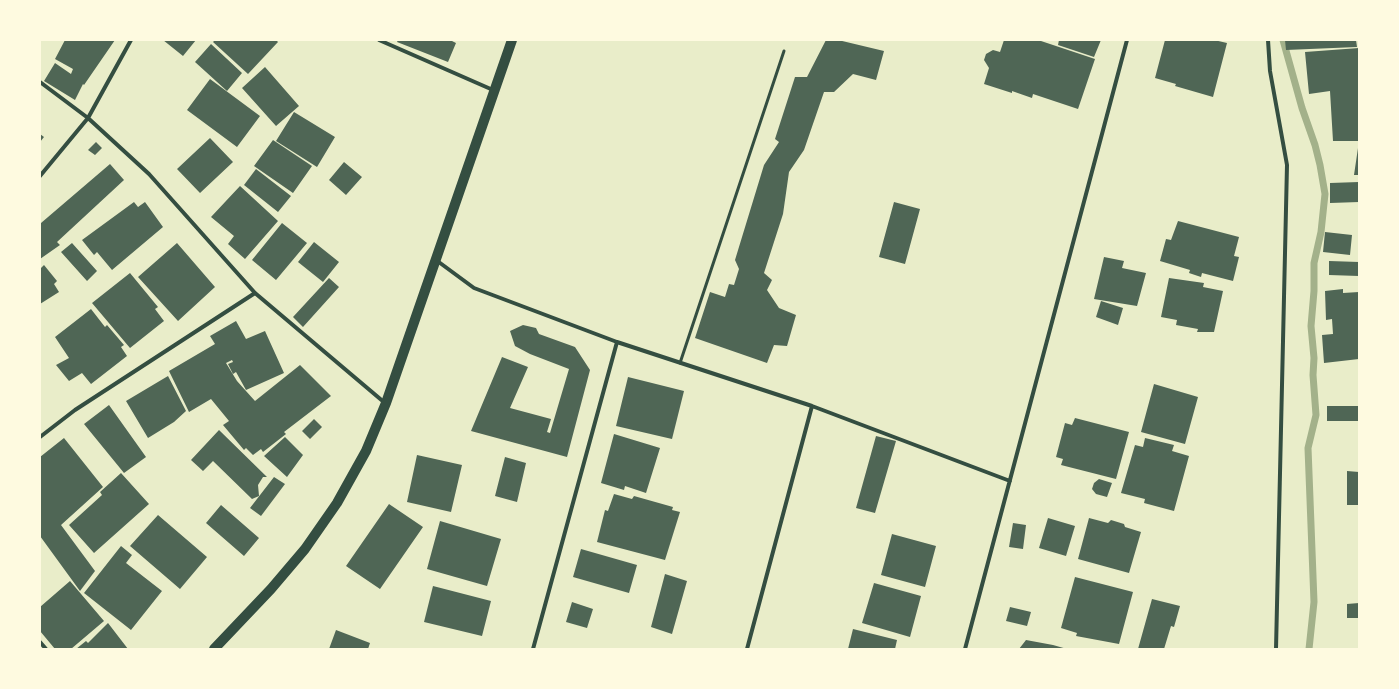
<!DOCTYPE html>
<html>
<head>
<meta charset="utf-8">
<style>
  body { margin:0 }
  #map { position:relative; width:1399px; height:689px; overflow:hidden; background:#e9edc9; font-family:Cabin,sans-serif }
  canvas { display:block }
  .frame { position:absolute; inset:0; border:41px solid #fefae0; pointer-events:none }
</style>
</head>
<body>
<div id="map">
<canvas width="1399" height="689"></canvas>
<div class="frame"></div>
</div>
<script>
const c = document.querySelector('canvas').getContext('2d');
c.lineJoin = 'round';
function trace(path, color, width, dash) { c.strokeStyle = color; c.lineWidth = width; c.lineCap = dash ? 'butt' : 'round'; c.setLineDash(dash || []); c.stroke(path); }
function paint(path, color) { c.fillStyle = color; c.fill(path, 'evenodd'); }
trace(new Path2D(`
  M1283 40 1302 108 1315 145 1320 165 1325 194 1321 232 1314 263V291L1311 326 1314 358 1313 375 1316 415 1308 448 1314 602 1309 649`), '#a3b18a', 7);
paint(new Path2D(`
  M65 40H115L84 85 83 84 75 100 44 81 55 63 71 74 73 69 55 59Z
  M163 40H196L183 56Z
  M215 40H276L278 42 248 74 213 42Z
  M398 40H450L456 43 448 62 397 42Z
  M826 40H838L884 51 876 80 853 74 834 92H824L804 150 789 172 783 214 764 273 772 280 767 290 779 308 796 315 787 346 774 345 767 363 695 338 710 292 725 297 729 284 734 285 739 269 735 260 764 165 779 142 775 139 795 77H807Z
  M1004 40H1038L1095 59 1078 109 1033 94 1032 98 1012 91V93L984 84 989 68 984 60 986 54 993 50 1000 52Z
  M1059 40H1101L1094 57 1058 45Z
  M1165 40H1214L1227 43 1213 97 1175 86 1176 84 1155 78Z
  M1285 40H1356L1357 47 1286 50Z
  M211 44 242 73 227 91 195 62Z
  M1359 48V141H1333L1330 91 1309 94 1305 52Z
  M265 67 299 106 276 126 242 88Z
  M210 79 260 116 237 147 187 110Z
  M294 112 335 137 317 167 276 141Z
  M40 134 44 137 40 142Z
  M210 138 233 162 200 193 177 169Z
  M273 140 312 166 293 193 254 166Z
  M96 142 102 148 95 155 88 150Z
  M1358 148 1359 175H1354Z
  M344 162 362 177 346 195 329 180Z
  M110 164 124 180 57 242 60 245 40 259V222L41 223Z
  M256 169 291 196 278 212 244 185Z
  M1359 182V202L1330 203V183Z
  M240 186 278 221 245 259 228 244 234 236 211 217Z
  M134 202 138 207 145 202 163 227 112 270 97 252 94 255 82 240Z
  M894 202 920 209 905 264 879 257Z
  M1178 221 1239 237 1234 256 1239 257 1233 281 1202 273 1201 277 1189 273 1190 270 1160 261 1166 239 1171 240Z
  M282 223 307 243 276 280 252 260Z
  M1325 232 1352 235 1350 255 1323 252Z
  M314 242 339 262 323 282 298 262Z
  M72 243 97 271 87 281 61 252Z
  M177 243 215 287 178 321 138 277Z
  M1104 257 1124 261 1122 268 1146 273 1137 306 1094 299Z
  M1329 261 1359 262V276L1329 275Z
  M44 265 57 281 54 284 59 292 40 304V269Z
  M130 273 158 307 155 309 164 321 130 348 92 303Z
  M329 278 339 287 303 327 293 317Z
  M1169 278 1204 283 1203 287 1223 291 1214 332H1197L1198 329 1176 325 1177 320 1161 317Z
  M1343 289V293L1359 292V359L1324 363 1322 335 1333 334 1332 319 1326 320 1325 291Z
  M1101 301 1123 308 1118 325 1096 317Z
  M91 309 105 327 107 325 124 345 121 347 127 356 91 384 82 373 69 381 56 365 69 358 55 337Z
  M236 321 246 339 265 331 284 373 246 390 236 372 233 374 228 364 233 362 232 360 226 363 237 381 255 401 300 365 331 396 284 432 286 434 263 452 261 449 253 455 246 448 244 450 223 425 229 421 211 399 189 412 169 371 215 344 210 336Z
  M523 325 536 328 539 334 575 347 590 370 567 457 471 431 502 357 528 367 510 408 551 419 547 432 550 433 569 369 530 354 515 346 510 331Z
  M168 376 186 411 174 422 148 438 126 401Z
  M628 377 684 391 672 439 616 426Z
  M1154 384 1198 397 1185 444 1141 432Z
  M109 405 146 457 124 473 84 424Z
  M1327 406H1359V421H1327Z
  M1075 418 1129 432 1116 479 1061 465 1063 459 1056 457 1065 423 1072 425Z
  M314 419 322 427 310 439 302 431Z
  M219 430 267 477H263L258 485 259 496 252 499 213 461 203 471 191 460Z
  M614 434 660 448 646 493 625 486 624 490 601 483Z
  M876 436 896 441 875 513 856 508Z
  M285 437 303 455 287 477 264 456Z
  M64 438 103 487 61 525 95 571 80 591 40 536V457Z
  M1145 438 1174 445 1172 451 1189 456 1174 511 1144 503 1145 499 1121 493 1135 445 1143 447Z
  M417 455 462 465 451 512 407 502Z
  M505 457 526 463 517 502 495 496Z
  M1347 471 1359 472V505H1347Z
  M121 473 149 504 94 553 69 525 102 495 100 492Z
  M274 477 285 484 261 516 250 508Z
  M1099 479 1112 483 1107 497 1096 494 1092 489 1094 483Z
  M614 494 632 499 634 496 673 507 672 510 680 512 665 560 597 542 605 510 608 511Z
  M389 504 423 527 380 589 346 566Z
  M221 505 259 538 244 556 206 523Z
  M158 515 207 557 180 589 130 546Z
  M1048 518 1075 526 1066 556 1039 548Z
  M1089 518 1108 523 1111 520 1124 524 1125 527 1141 532 1129 573 1078 559Z
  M440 521 501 539 487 586 427 569Z
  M1013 523 1026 525 1023 549 1009 547Z
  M892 534 936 546 925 587 881 575Z
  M121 546 132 555 126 563 162 591 131 630 84 593Z
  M581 549 637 565 629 593 573 577Z
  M665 574 687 581 672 634 651 627Z
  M1075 577 1133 592 1119 644 1076 636 1077 633 1061 628Z
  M70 581 104 621 71 649H55L40 631V607Z
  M874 583 921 596 910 637 862 623Z
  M433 586 491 601 482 636 424 622Z
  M1152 599 1180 606 1174 627 1171 626 1164 649H1138Z
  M572 602 593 609 587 628 566 622Z
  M1359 603V618H1347V604Z
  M1010 607 1031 612 1027 626 1006 621Z
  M108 623 128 649H76L86 641 88 643Z
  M853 629 897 640 895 649H848Z
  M336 630 370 643 368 649H329Z
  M1026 640 1053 645 1067 649H1019Z`), '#4f6655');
trace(new Path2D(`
  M680 363 784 51`), '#344e41', 3);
trace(new Path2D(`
  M379 40 493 90
  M1268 40 1270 71 1287 165 1276 649
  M40 82 88 118 149 174 255 293 385 403
  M40 176 88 118 131 40
  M436 260 474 288 617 342 812 406 1010 481
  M40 437 75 410 255 293
  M40 642 46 649
  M533 649 617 342
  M747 649 812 406
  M965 649 1127 40`), '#344e41', 4);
trace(new Path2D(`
  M214 649 271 589 305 549 337 503 366 451 386 403 512 40`), '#344e41', 10);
</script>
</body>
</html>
